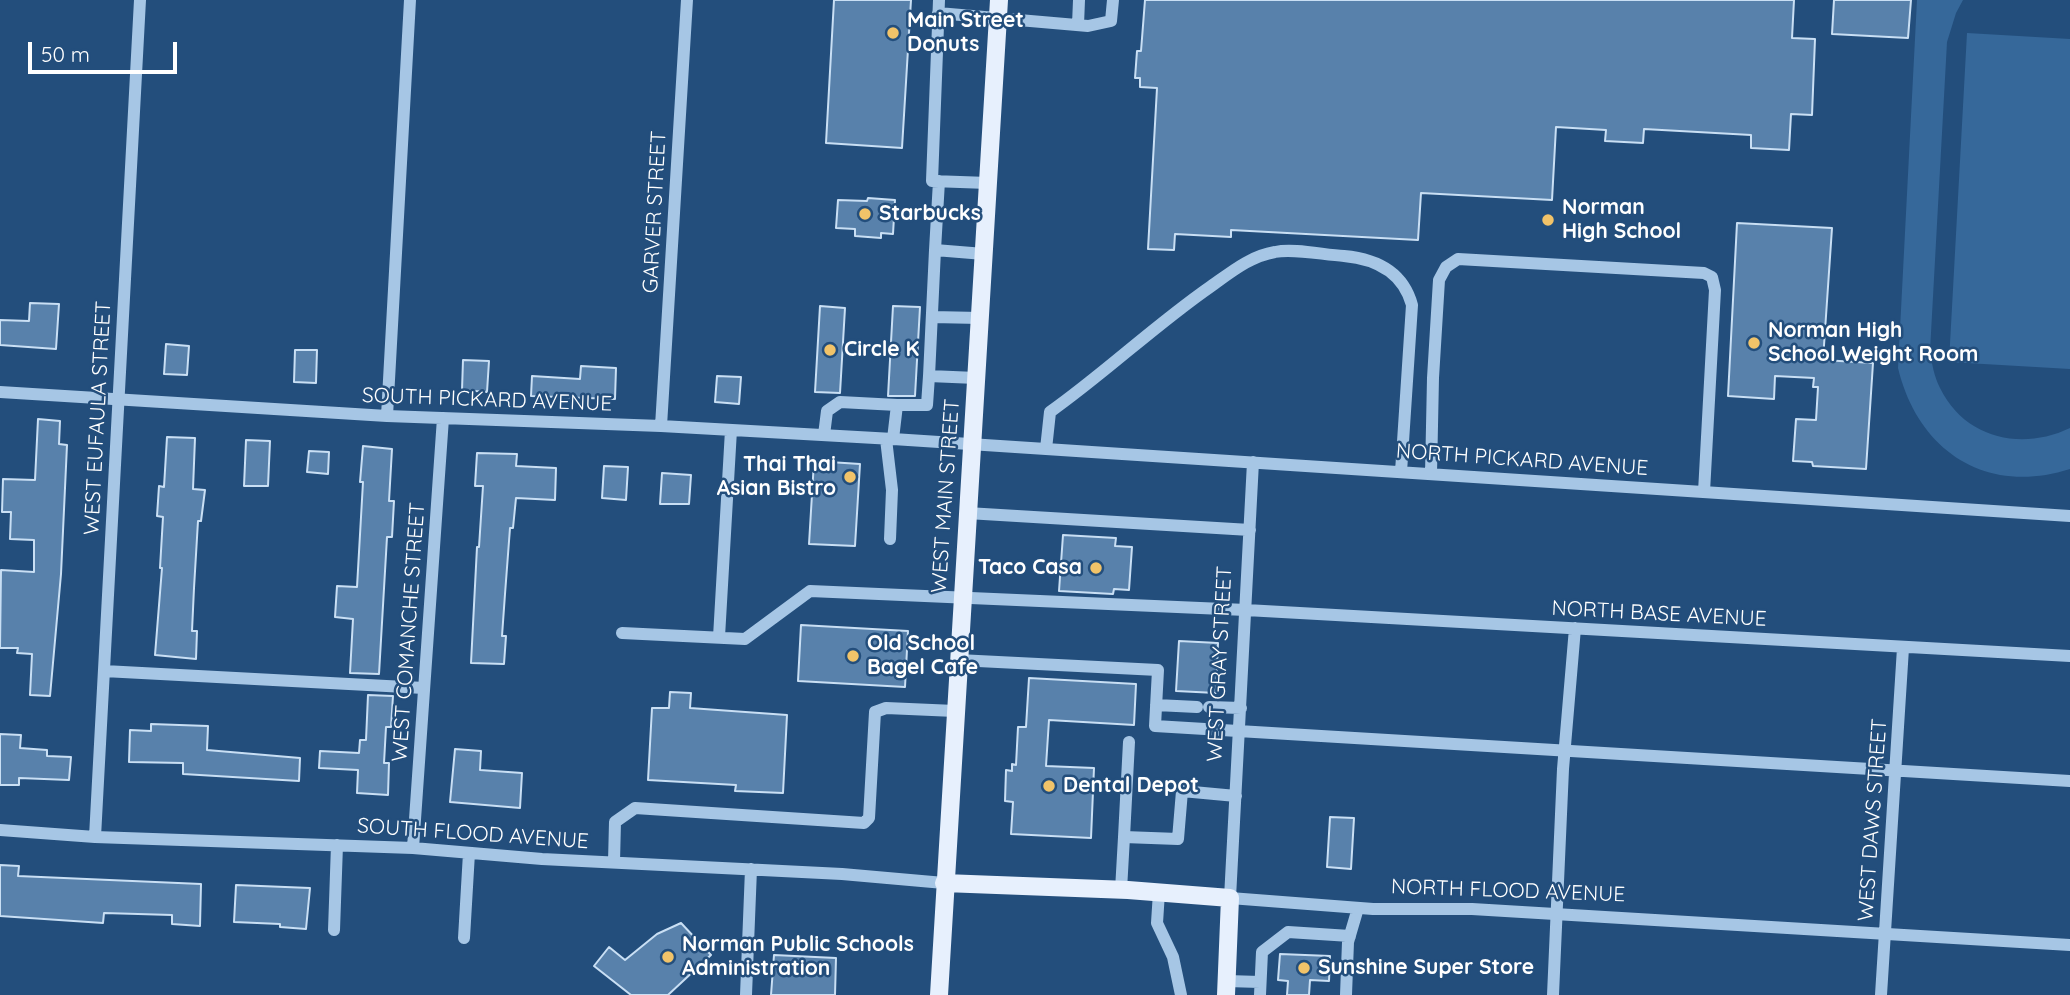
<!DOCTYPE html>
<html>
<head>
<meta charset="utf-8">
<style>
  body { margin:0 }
  #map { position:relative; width:2070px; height:995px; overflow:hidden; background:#234e7c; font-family:Quicksand,sans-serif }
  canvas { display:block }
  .scale { position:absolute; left:28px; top:42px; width:149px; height:32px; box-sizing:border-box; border:4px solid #fff; border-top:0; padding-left:9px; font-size:21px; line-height:24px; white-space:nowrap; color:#fff; -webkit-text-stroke:5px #234e7c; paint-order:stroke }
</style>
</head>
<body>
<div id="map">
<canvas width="2070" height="995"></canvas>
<div class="scale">50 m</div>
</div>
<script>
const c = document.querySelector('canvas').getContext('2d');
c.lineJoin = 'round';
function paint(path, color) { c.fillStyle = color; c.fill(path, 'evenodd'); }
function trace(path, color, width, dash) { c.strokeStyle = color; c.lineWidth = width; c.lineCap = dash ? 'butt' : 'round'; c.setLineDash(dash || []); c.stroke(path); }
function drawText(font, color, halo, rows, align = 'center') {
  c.font = font + ' Quicksand,sans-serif'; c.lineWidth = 5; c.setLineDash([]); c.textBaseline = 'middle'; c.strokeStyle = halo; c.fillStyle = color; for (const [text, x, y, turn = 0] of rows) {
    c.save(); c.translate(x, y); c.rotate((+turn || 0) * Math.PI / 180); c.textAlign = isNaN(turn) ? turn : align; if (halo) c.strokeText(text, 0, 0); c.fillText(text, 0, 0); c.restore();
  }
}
paint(new Path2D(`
  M1917 0H1963L1956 13 1947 42 1930 351C1932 364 1934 376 1940 388 1965 439 2022 451 2070 428V469C1986 496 1918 451 1898 368Z
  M1967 33 2070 39V369L1949 362Z`), '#36689a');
const building = new Path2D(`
  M834 0H911L902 148 826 143Z
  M1145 0H1794L1792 38 1815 39 1812 115 1791 114 1789 150 1751 148V135L1644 129 1643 143 1605 141 1606 130 1556 127 1552 200 1421 193 1418 240 1231 230V237L1175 234 1174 250 1148 249 1157 88 1140 87V78H1135L1137 51H1141Z
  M1834 0H1911L1908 38 1832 34Z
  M868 198 895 200 893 234 881 233V238L855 236V229L836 228 838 200 867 201Z
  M1737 223 1832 228 1823 360 1873 363 1866 469 1813 466 1812 462 1793 461 1796 419 1816 420 1818 387H1813L1814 378 1775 376 1774 399 1728 396Z
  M30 303 59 304 56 349 0 345V320L29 321Z
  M820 306 845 308 840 393 815 392Z
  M893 306 920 307 915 396H888Z
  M166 344 189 346 187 375 164 374Z
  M295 350H317L316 383 294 382Z
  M463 360 489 361 487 392 462 390Z
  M581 366 616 368 615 399 531 396 532 376 580 379Z
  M717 376 741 377 739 404 715 402Z
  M38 419 60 421 59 444 67 445 61 574 50 696 30 695 32 654 17 653 18 648H0L1 570 34 572V540L10 539 11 512H2L3 479 35 480Z
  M167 437 195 438 193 489 205 490 201 521H198L194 588 192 631H197L196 659 155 655 162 568H160L163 517 157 516 159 486 164 487Z
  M246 440 270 441 268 486H244Z
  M363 446 392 449 389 501H394L392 537H387L379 674 350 673 353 619 335 617 337 586 357 587 363 482H360Z
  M309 451 329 452 328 474 307 472Z
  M477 453 517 454 516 466 556 468 555 500 516 498 513 528H510L505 594 502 636H506L504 664 471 663 477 547H479L483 486H475Z
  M814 461 860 464 855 546 809 544Z
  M604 466 628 467 626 500 602 498Z
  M662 473 691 475 689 504H660Z
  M1063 535 1116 538 1115 546 1132 547 1129 590 1114 589 1113 594 1059 591Z
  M801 625 908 631 905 687 798 681Z
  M1179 641 1218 643 1216 693 1176 691Z
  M1029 678 1136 684 1134 725 1049 720 1046 766 1094 768 1091 838 1011 834 1013 802 1005 801 1006 770 1012 771V764L1016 765 1018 727H1026Z
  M670 692 691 693 690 708 787 715 783 793 735 791 736 785 648 780 652 708H669Z
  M368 695 393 696 391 727H386L384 763H389L388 795 357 793 358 770 319 768 320 751 359 753 360 740H366Z
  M151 724 208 726 207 750 300 758 299 781 183 774V763L129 762 130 730 151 731Z
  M0 734 21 735 20 748 47 750V756L71 757 69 780 19 778V785H0Z
  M455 749 481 751 480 770 522 773 520 808 450 802Z
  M1330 817 1354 818 1351 869 1327 867Z
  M0 865 19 866 18 876 201 884 200 926 172 924V915L104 913 103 923 0 916Z
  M236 885 310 888 306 929 280 927V924L234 922Z
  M681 923 711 955 668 995H631L594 966 609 947 625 960 657 934Z
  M1280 954 1330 956 1329 981 1310 980 1309 995H1287L1288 981 1278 980Z
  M774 955 836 958 835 995H771Z`);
paint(building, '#5881ab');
trace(building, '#c9dff4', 2);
trace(new Path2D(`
  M939 0 932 181 988 183
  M938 13 1088 26 1111 21 1113 0
  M1078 25 1079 0
  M939 181 935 250 984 254
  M935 250 929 376 976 378
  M932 317 980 318
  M0 392 387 416 661 426 893 439 2070 516
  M387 416 410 0
  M661 426 687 0
  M824 435 827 411 840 402 897 405
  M886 439 892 490 890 539
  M893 439 897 405H927L929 376
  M1046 449 1050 412C1105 373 1154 326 1210 287 1230 273 1250 256 1275 252 1294 248 1324 255 1344 256 1377 259 1403 272 1412 305L1401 472
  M1253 462 1230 898 1373 909H1472L2070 945
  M1431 474 1433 378 1439 280 1446 267 1458 259 1704 273 1712 277 1715 290 1704 492
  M967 513 1250 530
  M622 633 745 639 810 591 1246 610 2070 656
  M719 637 731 430
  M958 660 1158 670 1155 726 2070 781
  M104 671 424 688
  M1156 705 1197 707
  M1209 707 1241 708
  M0 830 95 837 413 848 542 859 842 874 944 883
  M95 837 140 0
  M1124 837 1129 742
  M413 848 443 418
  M614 862 615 822 635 808 864 823 869 818 875 712 886 708 955 711
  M1121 890 1124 837 1178 839 1182 791 1236 796
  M1159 892 1157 923 1173 957 1181 995
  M334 930 337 845
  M464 938 469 853
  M1227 981 1260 982
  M746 995 751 869
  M1260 995 1262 952 1288 932 1350 936
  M1346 995 1348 942 1358 908
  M1553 995 1563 769 1575 628
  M1881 995 1903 648`), '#a6c6e5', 12);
trace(new Path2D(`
  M944 883 1128 890 1230 898 1226 995
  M939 995 999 0`), '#e7f0fd', 18);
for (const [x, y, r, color] of [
  [893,33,7,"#f1c369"],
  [865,214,7,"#f1c369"],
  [1548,220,7,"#f1c369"],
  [1754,343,7,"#f1c369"],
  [830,350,7,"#f1c369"],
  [850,477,7,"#f1c369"],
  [1096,568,7,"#f1c369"],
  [853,656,7,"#f1c369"],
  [1049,786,7,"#f1c369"],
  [668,957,7,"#f1c369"],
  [1304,968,7,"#f1c369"]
]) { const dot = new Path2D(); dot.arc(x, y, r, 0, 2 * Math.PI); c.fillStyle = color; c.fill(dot); trace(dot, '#234e7c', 2.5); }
drawText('bold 21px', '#fff', '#234e7c', [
  ["Main Street",907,21],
  ["Donuts",907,45],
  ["Norman",1562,208],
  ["High School",1562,232],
  ["Starbucks",879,214],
  ["Norman High",1768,331],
  ["School Weight Room",1768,355],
  ["Circle K",844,350],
  ["Thai Thai",836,465,"right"],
  ["Asian Bistro",836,489,"right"],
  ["Taco Casa",1082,568,"right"],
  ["Old School",867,644],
  ["Bagel Cafe",867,668],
  ["Dental Depot",1063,786],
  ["Norman Public Schools",682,945],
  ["Administration",682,969],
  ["Sunshine Super Store",1318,968]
], 'left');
drawText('21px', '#fff', '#234e7c', [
  ["GARVER STREET",655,212,-87],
  ["SOUTH PICKARD AVENUE",487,400,2],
  ["WEST EUFAULA STREET",98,418,-87],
  ["NORTH PICKARD AVENUE",1522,460,4],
  ["WEST MAIN STREET",946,496,-86],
  ["NORTH BASE AVENUE",1659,614,3],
  ["WEST COMANCHE STREET",409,632,-86],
  ["WEST GRAY STREET",1220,664,-87],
  ["WEST DAWS STREET",1873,820,-86],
  ["SOUTH FLOOD AVENUE",473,834,4],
  ["NORTH FLOOD AVENUE",1508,891,2]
]);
</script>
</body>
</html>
